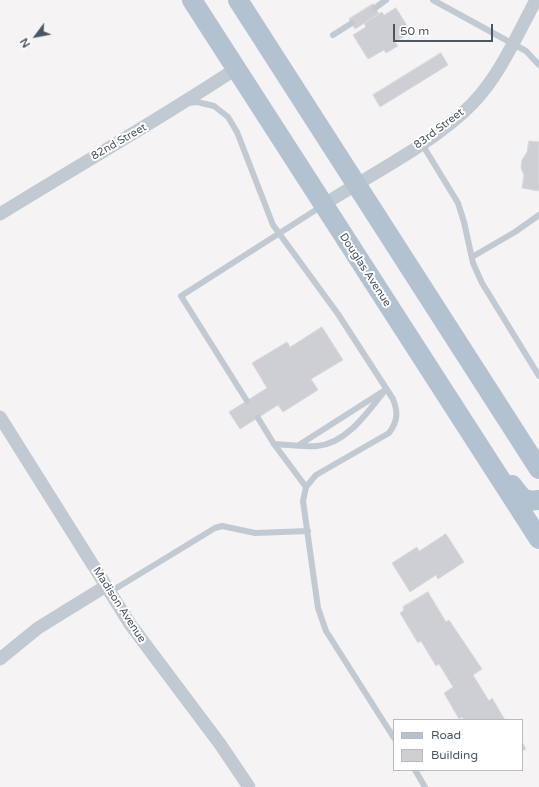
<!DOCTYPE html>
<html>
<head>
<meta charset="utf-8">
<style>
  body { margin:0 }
  #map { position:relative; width:539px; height:787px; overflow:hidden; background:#f5f3f3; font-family:"Varela Round",sans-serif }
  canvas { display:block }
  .legend { position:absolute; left:393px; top:719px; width:130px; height:52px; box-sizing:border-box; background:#fff; border:1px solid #b7bbc0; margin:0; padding:5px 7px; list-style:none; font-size:12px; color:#4a5661 }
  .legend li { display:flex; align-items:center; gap:8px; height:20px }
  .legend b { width:20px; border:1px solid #b7bbc0 }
  .north { position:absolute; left:16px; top:16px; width:40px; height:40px; -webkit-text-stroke:3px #fff; paint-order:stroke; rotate:238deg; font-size:11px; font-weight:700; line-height:16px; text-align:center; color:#4a5661 }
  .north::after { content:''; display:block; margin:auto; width:14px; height:18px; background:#4a5661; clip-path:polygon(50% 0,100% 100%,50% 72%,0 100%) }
  .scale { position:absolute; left:393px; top:24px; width:100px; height:18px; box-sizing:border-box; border:2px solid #4a5661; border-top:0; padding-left:5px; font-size:12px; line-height:14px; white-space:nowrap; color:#4a5661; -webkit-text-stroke:3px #fff; paint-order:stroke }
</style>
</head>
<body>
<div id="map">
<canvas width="539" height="787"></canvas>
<ul class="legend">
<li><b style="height:5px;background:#b3c2d1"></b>Road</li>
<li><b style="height:11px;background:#cdcfd5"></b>Building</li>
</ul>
<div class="north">N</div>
<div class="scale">50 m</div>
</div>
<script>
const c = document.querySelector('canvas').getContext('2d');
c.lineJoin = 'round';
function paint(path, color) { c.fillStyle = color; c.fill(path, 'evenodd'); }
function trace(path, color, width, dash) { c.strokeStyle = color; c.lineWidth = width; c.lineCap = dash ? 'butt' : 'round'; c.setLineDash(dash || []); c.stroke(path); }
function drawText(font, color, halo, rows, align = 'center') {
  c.font = font + ' "Varela Round",sans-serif'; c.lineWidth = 4; c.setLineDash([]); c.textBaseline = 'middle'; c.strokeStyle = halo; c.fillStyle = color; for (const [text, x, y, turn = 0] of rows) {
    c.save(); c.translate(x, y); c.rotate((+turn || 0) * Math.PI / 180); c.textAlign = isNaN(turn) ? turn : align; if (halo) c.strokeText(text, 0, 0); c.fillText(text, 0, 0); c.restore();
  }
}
const building = new Path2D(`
  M373 4 379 14 355 29 349 19Z
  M396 8 411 32 395 42 398 46 386 53 384 50 368 59 353 35 366 27 364 23 382 12 384 15Z
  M441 53 448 65 380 107 373 95Z
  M529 141 539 142V191L522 188 524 175 521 168 522 160 527 152Z
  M322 327 343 360 311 379 318 390 283 412 278 405 240 429 229 412 267 388 252 363 287 342 290 347Z
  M446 534 464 562 438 579 436 575 410 592 392 563 417 547 419 551Z
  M428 592 446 622 449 620 482 669 473 675 489 701 492 698 505 720H464L462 717 459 719 444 693 453 687 439 664 436 666 421 641 418 643 400 613 404 610 403 607Z
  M522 742 526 749 522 751Z`);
paint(building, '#cdcfd5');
trace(building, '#d7d9de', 1);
trace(new Path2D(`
  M433 0 526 51 539 65
  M375 8 386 0
  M333 35 352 23
  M188 103 197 102 214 106 228 117 237 132 273 225 338 314 393 399C398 412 398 421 389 433L316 475 306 487 303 501 318 608 326 631 394 738
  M422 144 458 203 464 222 473 263 482 283 539 376
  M472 257 515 232 539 215
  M247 401 181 296 322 206
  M258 418 274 444 306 487
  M274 444C288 445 303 447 317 446 347 444 369 410 386 389
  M299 445 382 392
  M110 592 215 528 222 526 255 533 308 531
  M415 770 425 787`), '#c1cad2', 6);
trace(new Path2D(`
  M323 205C371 174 433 144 472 104 500 75 517 35 536 0
  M0 214C79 165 160 119 237 68
  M0 417 130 624 220 744 249 787
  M0 659 38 628 106 586`), '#c1cad2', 13);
trace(new Path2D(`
  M192 0 539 539
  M238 0 539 469
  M512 485C521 497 523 502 539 500`), '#b3c2d1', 20);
drawText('11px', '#4a5661', '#fff', [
  ["83rd Street",439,129,-37],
  ["82nd Street",119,142,-30],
  ["Douglas Avenue",365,270,57],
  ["Madison Avenue",119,605,57]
]);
</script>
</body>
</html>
